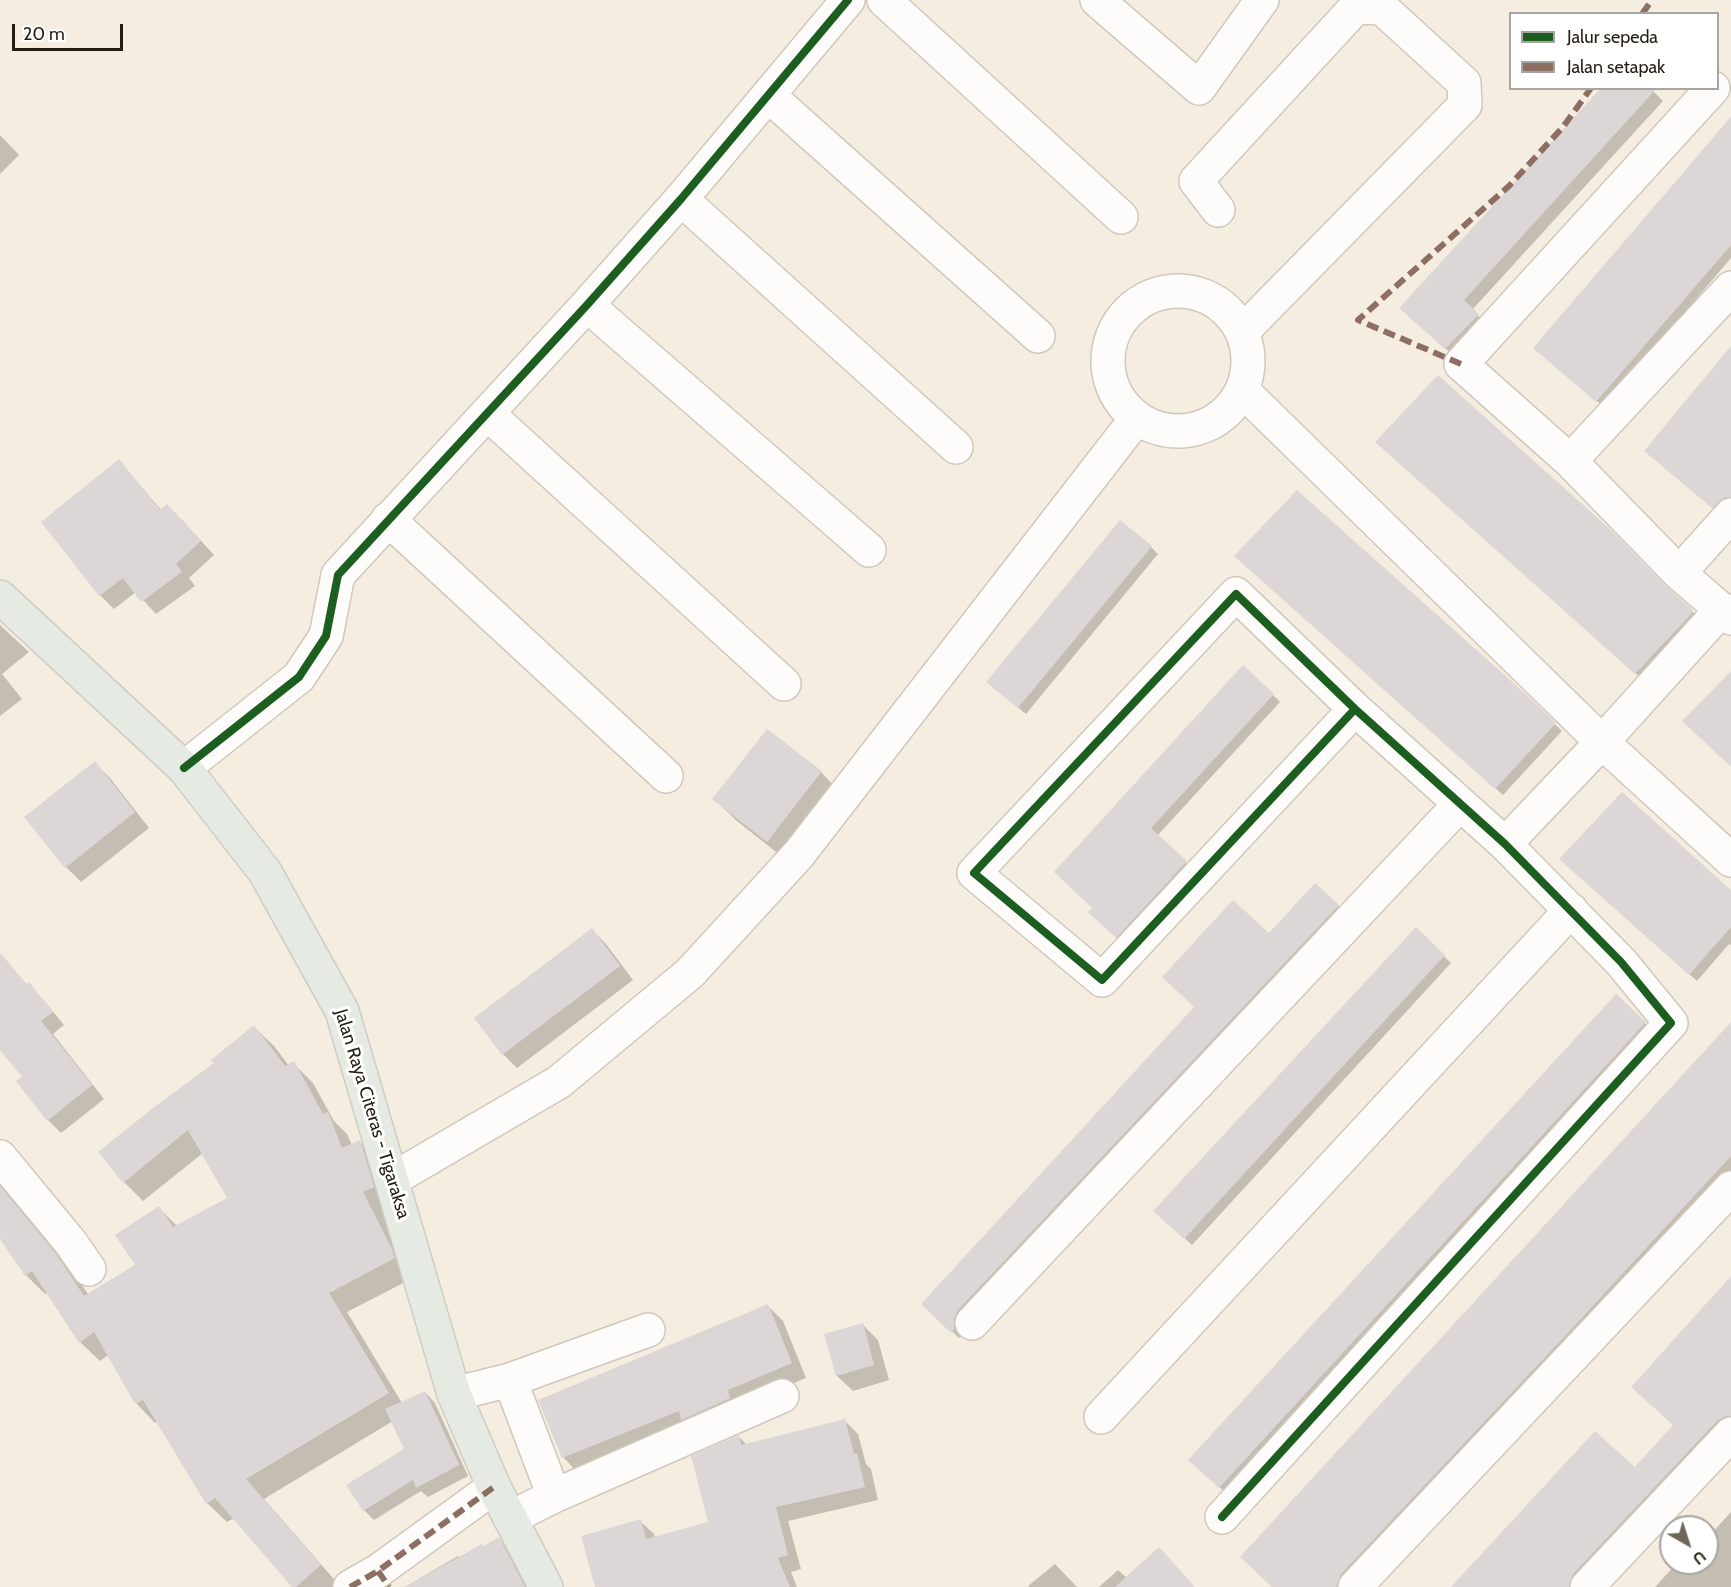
<!DOCTYPE html>
<html>
<head>
<meta charset="utf-8">
<style>
  body { margin:0 }
  #map { position:relative; width:1731px; height:1587px; overflow:hidden; background:#f5eddf; font-family:Cabin,sans-serif }
  canvas { display:block }
  .legend { position:absolute; left:1509px; top:12px; width:210px; height:78px; box-sizing:border-box; background:#fff; border:2px solid #a8a5a1; margin:0; padding:8px 10px; list-style:none; font-size:18px; color:#251e13 }
  .legend li { display:flex; align-items:center; gap:12px; height:30px }
  .legend b { width:30px; border:2px solid #a8a5a1 }
  .north { position:absolute; left:1659px; top:1515px; width:60px; height:60px; box-sizing:border-box; background:#fff; border:2px solid #a8a5a1; border-radius:50%; rotate:141deg; font-size:16px; font-weight:700; line-height:24px; text-align:center; color:#251e13 }
  .north::after { content:''; display:block; margin:auto; width:21px; height:27px; background:#6e665a; clip-path:polygon(50% 0,100% 100%,50% 72%,0 100%) }
  .scale { position:absolute; left:12px; top:24px; width:111px; height:27px; box-sizing:border-box; border:3px solid #251e13; border-top:0; padding-left:8px; font-size:18px; line-height:21px; white-space:nowrap; color:#251e13; -webkit-text-stroke:4px #fff; paint-order:stroke }
</style>
</head>
<body>
<div id="map">
<canvas width="1731" height="1587"></canvas>
<ul class="legend">
<li><b style="height:8px;background:#1b5e20"></b>Jalur sepeda</li>
<li><b style="height:8px;background:#8d6e63"></b>Jalan setapak</li>
</ul>
<div class="north">U</div>
<div class="scale">20 m</div>
</div>
<script>
const c = document.querySelector('canvas').getContext('2d');
c.lineJoin = 'round';
function paint(path, color) { c.fillStyle = color; c.fill(path, 'evenodd'); }
function trace(path, color, width, dash) { c.strokeStyle = color; c.lineWidth = width; c.lineCap = dash ? 'butt' : 'round'; c.setLineDash(dash || []); c.stroke(path); }
function drawText(font, color, halo, rows, align = 'center') {
  c.font = font + ' Cabin,sans-serif'; c.lineWidth = 6; c.setLineDash([]); c.textBaseline = 'middle'; c.strokeStyle = halo; c.fillStyle = color; for (const [text, x, y, turn = 0] of rows) {
    c.save(); c.translate(x, y); c.rotate((+turn || 0) * Math.PI / 180); c.textAlign = isNaN(turn) ? turn : align; if (halo) c.strokeText(text, 0, 0); c.fillText(text, 0, 0); c.restore();
  }
}
paint(new Path2D(`
  M1650 88 1663 101 1472 310 1486 323 1455 357 1410 316Z
  M1731 117V258L1604 407 1535 348Z
  M0 135 19 155 0 174Z
  M1731 350V492L1716 510 1653 458Z
  M1384 449 1691 610 1699 618 1643 680Z
  M119 461 162 511 181 519 214 555 189 578 195 586 156 614 136 592 114 609 100 595 43 523Z
  M1151 547 1158 554 1026 714 995 689Z
  M1243 563 1527 697 1562 731 1503 795Z
  M0 625 29 652 2 674 22 699 0 716Z
  M1273 695 1280 702 1157 836 1193 870 1124 944 1097 919 1094 908 1063 879Z
  M95 763 110 778 149 828 81 882 66 867 26 817Z
  M821 772 843 795 790 863 737 821 714 799Z
  M1568 866 1731 892V945L1729 944 1697 981Z
  M1315 885 1345 913 960 1327 961 1336 959 1338 923 1304 1196 1007 1269 935Z
  M1416 929 1451 963 1192 1245 1163 1218Z
  M592 930 606 944 633 980 517 1068 503 1054 476 1019Z
  M0 953 27 985 28 984 41 997 64 1025 53 1034 104 1099 61 1133 48 1120 24 1077 0 1047Z
  M1616 996 1652 1030 1227 1494 1197 1467Z
  M1731 1024V1171L1346 1587H1273Z
  M254 1027 274 1046 289 1066 293 1063 313 1083 334 1121 347 1134 352 1145 360 1142 379 1161 393 1207 382 1212 411 1268 413 1278 347 1312 402 1403 425 1392 435 1403 468 1476 428 1497 421 1491 374 1520 364 1510 348 1485 406 1449 393 1421 264 1499 339 1585 337 1587H294L234 1518 227 1522 207 1503 158 1421 155 1423 136 1403 108 1355 100 1361 80 1342 48 1293 45 1294 26 1275 0 1236V1163V1180L5 1190 75 1276 89 1295 137 1266 159 1208 177 1226 229 1198 203 1153 143 1201 124 1182 216 1064Z
  M1731 1279V1424L1577 1587H1453L1635 1470 1675 1426Z
  M768 1306 783 1321 806 1378 578 1473 563 1457 540 1401Z
  M863 1325 878 1340 889 1380 853 1391 837 1376 826 1335Z
  M845 1421 858 1434 866 1464 871 1469 878 1500 788 1521 801 1569 791 1572 797 1587H597L640 1521 654 1534 655 1538 710 1523 739 1437 747 1445Z
  M1731 1512V1587H1655L1677 1563H1707V1533L1710 1535Z
  M499 1539 510 1550 529 1587H405L458 1556 459 1558Z
  M1055 1564 1077 1587H1029L1028 1586Z
  M1118 1570 1127 1578 1194 1587H1099Z`), '#0003');
paint(new Path2D(`
  M1601 88H1657L1464 300 1479 314 1445 349 1399 308Z
  M1731 117V245L1596 402 1533 348Z
  M1731 346V497H1725L1712 508 1644 451Z
  M1438 375 1611 530 1666 586 1692 609V613L1635 674 1375 442Z
  M119 459 160 510 167 504 201 541 176 564 182 572 141 602 123 578 99 596 41 522Z
  M1297 490 1528 696 1556 723 1495 789 1234 556Z
  M1120 520 1152 546 1018 708 986 682Z
  M1243 665 1274 694 1151 828 1187 861 1116 938 1088 912 1092 908 1054 872Z
  M1731 671V767L1682 721Z
  M767 729 822 771 767 842 712 799Z
  M95 761 135 812 65 868 24 817Z
  M1622 792 1731 890V927L1689 975 1559 859Z
  M1315 883 1339 905 958 1310 954 1319V1329L951 1333 921 1304 1194 1007 1162 977 1233 900 1269 933Z
  M1416 927 1445 955 1184 1239 1153 1211Z
  M592 928 620 966 502 1055 474 1018Z
  M0 953 26 984 29 982 53 1012 41 1021 92 1085 47 1121 16 1081 22 1077 0 1050Z
  M1616 994 1646 1022 1219 1488 1188 1460Z
  M1731 1022V1156L1566 1335 1341 1574 1336 1587H1272L1240 1557Z
  M254 1025 285 1066 294 1061 323 1114 328 1112 342 1148 360 1140 374 1187 363 1192 391 1247 395 1258 329 1293 389 1393 246 1479 321 1565 296 1587H292L215 1498 206 1504 143 1400 135 1404 94 1332 79 1343 32 1271 25 1276 0 1239V1186L56 1254 84 1296 135 1265 115 1235 159 1206 173 1227 227 1198 188 1130 123 1183 98 1152 153 1108 214 1063 211 1060Z
  M1731 1276V1416H1725L1717 1421 1573 1574 1569 1587H1451L1595 1431 1635 1467 1673 1425 1631 1387Z
  M768 1304 792 1363 728 1390 730 1398 681 1420 679 1411 562 1458 538 1400Z
  M863 1323 874 1365 836 1376 824 1334Z
  M425 1391 459 1465 416 1488 413 1480 363 1511 346 1485 404 1449 385 1409Z
  M845 1419 854 1454 857 1453 865 1487 776 1507 788 1555 778 1558 790 1587H595L581 1536 641 1519 646 1539 708 1522 691 1456 739 1435 741 1445Z
  M499 1537 525 1587H405L482 1544 483 1546Z
  M1159 1547 1195 1587H1115Z`), '#ddd6d7');
const minor = new Path2D(`
  M884 0 1121 217
  M1097 0 1199 88 1262 0
  M1713 88 1461 364 1570 461 1679 573 1731 618
  M768 95 1038 336
  M681 199 956 447
  M1218 210 1196 181 1356 7 1382 8 1464 83 1465 105 1243 331
  M1108 361a70 70 0 1 1 140 0a70 70 0 1 1-140 0Z
  M587 305 869 550
  M1243 391 1602 742 1731 860
  M487 413 784 684
  M1570 461 1731 288
  M388 519 666 776
  M1679 573 1731 515
  M184 768 299 677 326 636 338 575 587 305 681 199 848 0
  M1505 844 1602 742 1722 609
  M0 1157 71 1243 89 1269
  M393 1179 559 1082 690 973 799 854 1136 419
  M972 1323 1460 804
  M510 1380 554 1496
  M454 1394 510 1380 648 1330
  M1101 1417 1571 910
  M1222 1517 1671 1023 1621 962 1505 844 1355 709 1236 594 974 873 1102 980 1355 709
  M510 1518 554 1496 782 1396
  M350 1587 378 1571 494 1487
  M1355 1587 1731 1188
  M1587 1587 1731 1434`);
const major = new Path2D(`
  M0 597 184 768 265 872 342 1011 454 1394 494 1487 546 1587`);
trace(minor, '#cfc8bc', 36);
trace(major, '#cfccc5', 36);
trace(minor, '#fefcfa', 33);
trace(major, '#e5eae2', 33);
trace(new Path2D(`
  M1642 14 1652 0
  M1461 364 1358 320 1509 186 1563 127 1591 88
  M378 1571 389 1587
  M350 1587 378 1571 494 1487`), '#8d6e63', 6, [12, 6]);
trace(new Path2D(`
  M184 768 299 677 326 636 338 575 587 305 681 199 848 0
  M1222 1517 1671 1023 1621 962 1505 844 1355 709 1236 594 974 873 1102 980 1355 709`), '#1b5e20', 8);
drawText('18px', '#251e13', '#fff', [
  ["Jalan Raya Citeras - Tigaraksa",372,1114,73]
]);
</script>
</body>
</html>
